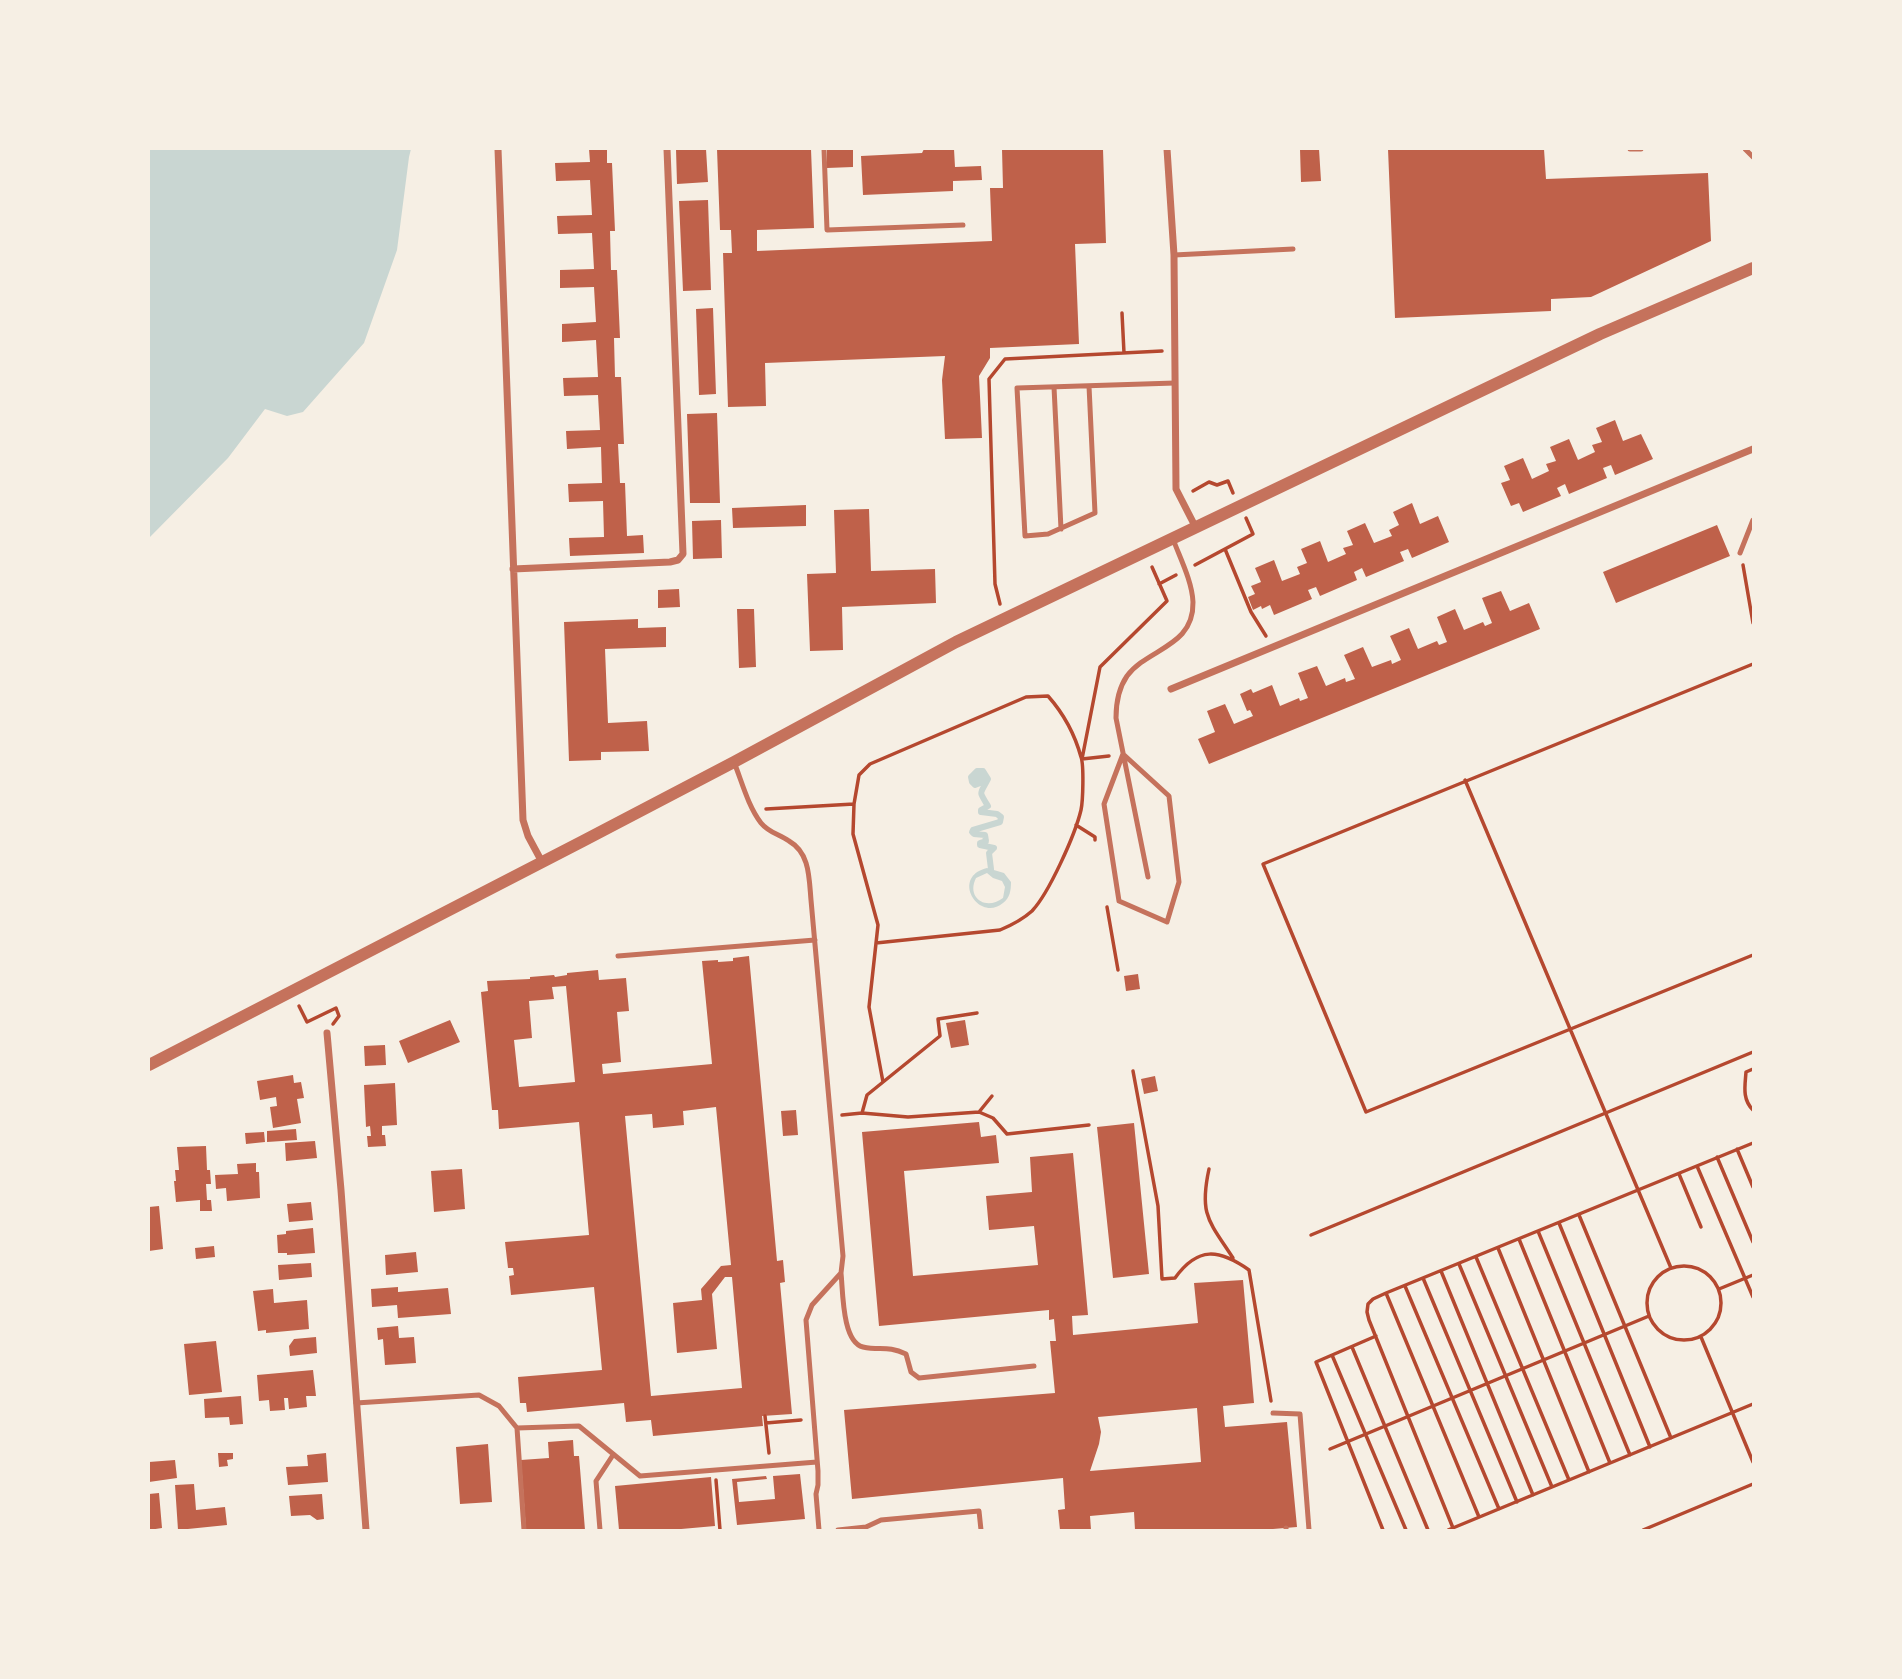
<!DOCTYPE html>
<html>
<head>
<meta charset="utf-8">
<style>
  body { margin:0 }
  #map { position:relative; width:1902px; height:1679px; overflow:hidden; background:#f6efe4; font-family:"Golos Text",sans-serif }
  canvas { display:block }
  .frame { position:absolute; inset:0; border:150px solid #f6efe4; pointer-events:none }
</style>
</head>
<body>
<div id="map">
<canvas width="1902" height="1679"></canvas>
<div class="frame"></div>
</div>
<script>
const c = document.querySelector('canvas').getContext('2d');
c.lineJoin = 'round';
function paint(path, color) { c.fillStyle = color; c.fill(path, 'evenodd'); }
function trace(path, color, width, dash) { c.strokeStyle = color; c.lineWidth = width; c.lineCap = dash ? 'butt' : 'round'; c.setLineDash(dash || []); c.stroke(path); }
paint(new Path2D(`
  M149 149H411L409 157 397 250 364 343 303 412 287 416 265 409 228 458 149 538Z
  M987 868 1004 873 1011 882C1011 890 1010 898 1003 903 979 923 950 877 987 868ZM987 873 993 878 1002 881 1005 887 1003 898C986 911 966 898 976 878Z`), '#c9d6d2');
trace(new Path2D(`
  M978 777 980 779 977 781 975 778V775H983V782L975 785 972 782 971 777 977 771H983L988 779C980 795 978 790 988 806L981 810V812L997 814 1001 817 1000 822 973 830 972 832 974 834 985 835 986 841 980 843V845L994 848 989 853 991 869`), '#c9d6d2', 6);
paint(new Path2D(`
  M589 149H607V163H612L615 231H610L611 270H617L620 338H614L615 377H621L624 444H618L620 483H625L627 536 643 535 644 553 570 556 569 538 604 537 603 501 569 502 568 484 602 483 601 447 567 449 566 431 600 430 598 395 564 396 563 378 598 377 596 340 562 342V324L596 322 594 287 560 288V270L594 269 592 233 558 234 557 216 592 215 590 180 556 181 555 163 590 162Z
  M676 149H706L708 182 677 184Z
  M717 149H811L814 228 757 230V251L992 241 990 188H1003L1002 149H1103L1106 243 1075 244 1079 344 990 348V358L979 376 982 438 945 439 942 380 945 356 765 363 766 406 728 407 723 253H732L731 230H720Z
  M827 149H853V167L827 168Z
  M924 149H954L955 167 981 166 982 180 953 181V191L863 195 861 156 922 153Z
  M1300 149H1319L1321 181 1301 182Z
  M1388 149H1544L1546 179 1708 173 1711 241 1591 297 1551 299V311L1395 318Z
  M708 200 711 290 683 291 679 201Z
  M713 308 716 394 699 395 696 309Z
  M717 413 720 503H690L687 414Z
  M1615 420 1623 441 1641 434 1653 459 1615 475 1611 465 1603 468 1607 478 1569 494 1565 484 1557 488 1561 496 1523 512 1519 503 1511 506 1501 483 1510 480 1504 466 1523 458 1532 479 1549 471 1546 464 1556 461 1550 447 1569 439 1578 460 1595 452 1592 445 1602 442 1596 428Z
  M1412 503 1420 524 1438 516 1449 542 1412 558 1408 549 1400 552 1404 561 1366 577 1362 568 1354 572 1357 580 1320 596 1316 587 1308 590 1312 599 1274 615 1270 605 1262 609 1261 606 1253 610 1248 597 1255 594 1251 586 1261 582 1255 568 1274 560 1282 581 1300 574 1297 567 1307 563 1301 549 1320 541 1328 562 1346 554 1343 548 1353 545 1347 531 1365 523 1374 543 1392 536 1389 530 1399 525 1393 512Z
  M806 505V526L733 528 732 508Z
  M869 509 871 571 935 569 936 603 842 607 843 650 810 651 807 574 836 573 834 510Z
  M721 520 722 558 693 559 692 521Z
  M1717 525 1730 556 1616 603 1603 572Z
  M679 589 680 607 658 608V590Z
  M1501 591 1510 611 1529 603 1540 629 1209 764 1198 739 1215 732 1207 711 1225 704 1234 724 1253 716 1250 710 1247 711 1240 694 1251 689 1253 693 1272 685 1280 706 1299 698 1300 701 1308 698 1298 673 1317 666 1326 686 1345 678 1346 682 1355 679 1344 655 1363 647 1372 667 1391 660 1392 664 1401 660 1390 636 1409 628 1418 649 1437 641 1439 645 1447 642 1437 617 1455 609 1464 630 1483 622 1485 626 1492 623 1482 598Z
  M737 609H754L756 667 739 668Z
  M638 619V628L666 627V647L605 649 608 723 647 721 649 751 601 752V760L569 761 564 622Z
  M749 956 777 1261 783 1260 785 1282 780 1283 792 1414 762 1416 763 1426 653 1436 651 1420 626 1422 624 1403 527 1412 526 1403H520L518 1377 602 1370 594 1287 511 1295 509 1276 514 1275 513 1268H508L505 1242 589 1235 579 1122 499 1129 498 1110H492L481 992 488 991 487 981 530 979V977L554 975 555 977 567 975V973L598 970 599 980 626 978 629 1011 617 1012 621 1062 602 1064 603 1074 712 1064 702 961 718 960V962L733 961V958ZM566 986 575 1082 519 1087 514 1040 532 1038 529 1001 554 999 552 987ZM716 1107 731 1265 721 1266 701 1289 702 1300 673 1303 677 1353 717 1349 712 1294 725 1277H732L742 1388 651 1396 625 1116 652 1114 653 1128 684 1125 683 1111Z
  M1138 974 1140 989 1126 991 1124 976Z
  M450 1020 460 1042 408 1063 399 1041Z
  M965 1020 969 1045 951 1048 946 1023Z
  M385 1045 386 1065 365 1066 364 1046Z
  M293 1075 294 1083 301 1082 304 1098 297 1099 301 1123 273 1128 270 1107 277 1106 276 1097 260 1100 257 1081Z
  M1155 1076 1158 1091 1144 1094 1141 1079Z
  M395 1083 397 1125 382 1126V1135H385L386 1146 368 1147 367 1136H371L370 1126 366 1127 364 1085Z
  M796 1110 798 1135 783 1136 781 1111Z
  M979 1122 981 1137 996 1135 999 1163 904 1171 913 1276 1038 1265 1034 1226 989 1230 986 1196 1032 1192 1030 1157 1073 1153 1088 1315 1072 1316 1073 1335 1198 1323 1194 1283 1243 1280 1254 1403 1223 1406 1225 1427 1287 1422 1297 1527 1261 1530H1135L1134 1512 1090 1516 1091 1530H1060L1058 1510 1065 1509 1063 1478 852 1499 844 1410 1055 1393 1050 1341H1056L1054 1319 1049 1320V1310L879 1326 862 1132ZM1197 1408 1201 1462 1090 1471 1099 1444 1101 1432 1098 1417Z
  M1134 1123 1149 1274 1113 1278 1097 1127Z
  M296 1129 297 1140 267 1142V1131Z
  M264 1132 265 1142 246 1144 245 1133Z
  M315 1141 317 1158 286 1161 285 1143Z
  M206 1146 207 1170H210L211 1184H206L207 1200H211L212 1211H200V1200L176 1202 174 1181H176L175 1170H179L177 1147Z
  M256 1163V1172H259L260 1198 227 1201 226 1188 216 1189 215 1175 238 1174 237 1164Z
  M462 1169 465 1209 434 1212 431 1171Z
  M311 1202 313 1220 289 1222 287 1204Z
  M159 1206 163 1249 149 1251V1207Z
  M313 1228 315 1253 287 1255V1253H278L277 1235 286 1234V1231Z
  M214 1246 215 1257 196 1259 195 1248Z
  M416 1252 418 1272 386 1275 385 1255Z
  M311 1263 312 1277 279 1280 278 1265Z
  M398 1287V1292L448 1288 451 1314 398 1318 397 1305 372 1307 371 1289Z
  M273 1289 274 1303 307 1300 309 1329 266 1333V1330L258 1331 253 1291Z
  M398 1326 399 1338 414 1337 416 1363 385 1365 383 1339 378 1340 377 1328Z
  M316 1337 317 1353 290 1356 289 1346 294 1339Z
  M216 1341 222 1392 189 1395 184 1344Z
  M313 1370 316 1396H306L307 1407 289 1409 288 1398H284L285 1410 270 1411 269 1400 259 1401 257 1375Z
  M241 1396 243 1424 230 1425 229 1417 205 1418 204 1399Z
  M573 1440 574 1456H579L585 1530H526L521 1460 549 1458 548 1442Z
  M488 1444 492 1502 460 1504 456 1447Z
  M218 1453H233V1459L227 1460 228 1466 219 1467Z
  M326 1453 328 1482 288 1485 286 1467 308 1466 307 1455Z
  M175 1460 177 1478 149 1482V1462Z
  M800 1474 805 1519 737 1525 732 1479 766 1476 767 1479 737 1482 739 1502 775 1499 773 1476Z
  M711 1477 715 1526 670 1530H619L615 1486Z
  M194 1484 196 1510 225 1507 227 1525 178 1530 175 1485Z
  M159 1493 162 1528 149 1530V1494Z
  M322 1494 324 1519 317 1520 310 1515 291 1516 289 1496Z`), '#bf614a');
trace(new Path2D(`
  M1122 313 1124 353
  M1193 491 1209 482 1217 485 1228 481 1233 493
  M1225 549 1251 612 1266 636
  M1195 565 1253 534 1246 518
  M1743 565 1753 623
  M1159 584 1176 575
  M1000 604 995 584 989 379 1005 359 1162 351
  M1753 664 1263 864 1366 1112 1753 955
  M1109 756 1082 759 1100 667 1167 601 1152 567
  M1465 780 1671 1268
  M766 809 854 804
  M1076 825 1095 837V840
  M1107 907 1118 970
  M876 943 1000 930C1012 925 1022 920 1032 911 1049 893 1075 835 1081 810 1083 801 1084 765 1081 757 1075 735 1063 713 1048 696L1026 697 870 764 859 775 854 804 853 834 878 925 869 1007 883 1082
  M299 1006 307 1022 336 1008 339 1016 333 1024
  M1753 1069 1746 1072C1745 1086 1742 1099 1753 1110
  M1133 1071 1158 1206 1162 1279 1175 1278C1198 1246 1219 1249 1249 1270L1271 1401
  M979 1112 992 1096
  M862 1113 867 1095 940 1036 938 1019 977 1013
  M842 1115 862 1113 908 1117 979 1112 993 1118 1007 1134 1089 1125
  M1737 1149 1753 1187
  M1717 1157 1753 1242
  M1697 1166 1753 1297
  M1209 1169C1199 1215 1209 1221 1233 1258
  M1679 1174 1701 1227
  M1579 1215 1671 1438
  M1559 1223 1650 1447
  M1538 1231 1630 1455
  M1311 1235 1753 1052
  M1519 1239 1610 1463
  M1498 1248 1589 1472
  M1476 1257 1569 1480
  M1459 1264 1552 1487
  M1647 1303a37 37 0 1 1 74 0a37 37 0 1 1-74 0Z
  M1441 1271 1533 1495
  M1423 1278 1517 1502
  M1405 1286 1499 1509
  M1719 1289 1753 1275
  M1386 1293 1479 1517
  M1376 1336 1316 1362 1383 1530
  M1701 1337 1753 1462
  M1352 1347 1428 1530
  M1332 1355 1406 1530
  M765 1416 769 1453
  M766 1423 801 1420
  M1330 1449 1649 1316
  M716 1480 720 1530
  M1453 1528 1369 1320 1367 1312 1368 1304 1373 1299 1386 1293 1753 1143
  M1448 1530 1753 1404
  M1643 1530 1753 1484`), '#b5482f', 3.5);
trace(new Path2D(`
  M824 149 827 230 963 225
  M1630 149H1641
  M1745 149 1753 157
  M1174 255 1293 249
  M1089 386 1095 513 1048 534 1025 536 1017 388 1175 383
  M1054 387 1061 529
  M1740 553 1753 520
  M1123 754 1169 796 1179 882 1167 922 1119 901 1104 804Z
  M734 762C742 782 748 806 761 823 769 833 779 834 789 841 810 853 809 878 811 900L843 1256 841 1273 812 1305 806 1320 818 1471V1485L816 1494 819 1530
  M1148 877 1116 718C1116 703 1118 689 1127 676 1148 648 1194 647 1193 602 1192 581 1180 558 1173 539
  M618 956 815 940
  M841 1273C843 1291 842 1342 863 1347 880 1351 887 1345 906 1354L911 1372 919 1378 1034 1366
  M356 1403 479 1395 499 1406 517 1428 524 1530
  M1273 1413 1300 1414 1309 1530
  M517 1428 579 1426 640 1476 817 1462
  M1286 1528V1530
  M600 1530 596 1481 613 1455
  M838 1530 866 1527 881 1520 979 1511 981 1530`), '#c5725c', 5);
trace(new Path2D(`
  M498 149 523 820 528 836 542 862
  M1167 149 1174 255 1176 489 1196 528
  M513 569 670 562 678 560 683 554 667 149
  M1171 689 1753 449
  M327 1033 341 1190 366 1530`), '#c5725c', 7);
trace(new Path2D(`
  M149 1065 583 841 734 762 956 642 1600 334 1753 268`), '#c5725c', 12);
</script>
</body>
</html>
